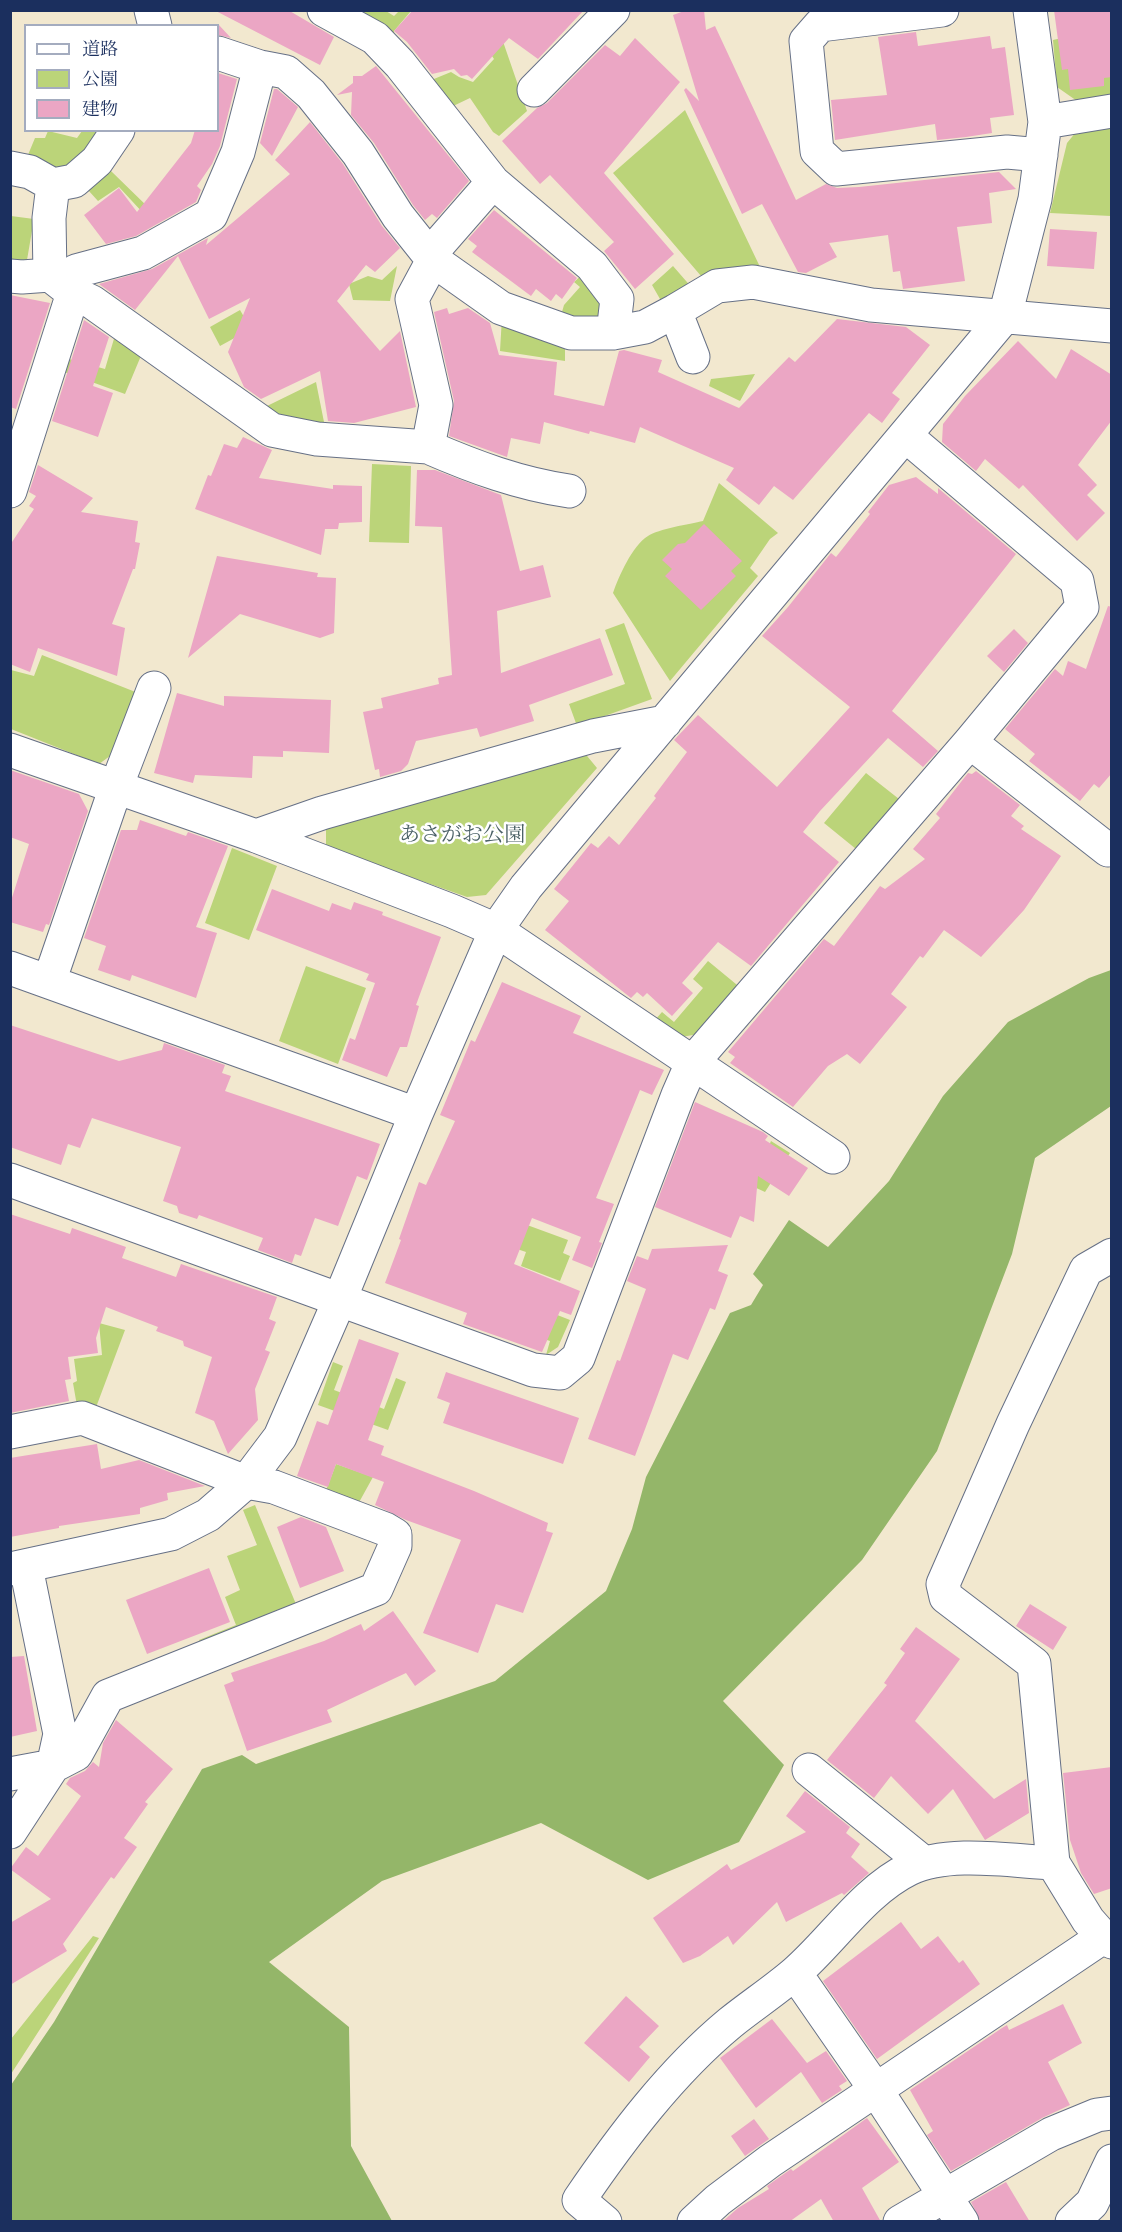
<!DOCTYPE html>
<html>
<head>
<meta charset="utf-8">
<style>
  body { margin:0 }
  #map { position:relative; width:1122px; height:2232px; overflow:hidden; background:#f2e8cf; font-family:"Sorts Mill Goudy","Noto Serif JP",serif }
  canvas { display:block }
  .frame { position:absolute; inset:0; border:12px solid #1b2f5e; pointer-events:none }
  .legend { position:absolute; left:24px; top:24px; width:195px; height:108px; box-sizing:border-box; background:#fff; border:2px solid #a4acbf; margin:0; padding:8px 10px; list-style:none; font-size:18px; color:#1b2f5e }
  .legend li { display:flex; align-items:center; gap:12px; height:30px }
  .legend b { width:30px; border:2px solid #a4acbf }
</style>
</head>
<body>
<div id="map">
<canvas width="1122" height="2232"></canvas>
<div class="frame"></div>
<ul class="legend">
<li><b style="height:8px;background:#fff"></b>道路</li>
<li><b style="height:16px;background:#bbd479"></b>公園</li>
<li><b style="height:16px;background:#eba6c4"></b>建物</li>
</ul>
</div>
<script>
const c = document.querySelector('canvas').getContext('2d');
c.lineJoin = 'round';
function paint(path, color) { c.fillStyle = color; c.fill(path, 'evenodd'); }
function trace(path, color, width, dash) { c.strokeStyle = color; c.lineWidth = width; c.lineCap = dash ? 'butt' : 'round'; c.setLineDash(dash || []); c.stroke(path); }
function drawText(font, color, halo, rows, align = 'center') {
  c.font = font + ' "Sorts Mill Goudy","Noto Serif JP",serif'; c.lineWidth = 5; c.setLineDash([]); c.textBaseline = 'middle'; c.strokeStyle = halo; c.fillStyle = color; for (const [text, x, y, turn = 0] of rows) {
    c.save(); c.translate(x, y); c.rotate((+turn || 0) * Math.PI / 180); c.textAlign = isNaN(turn) ? turn : align; if (halo) c.strokeText(text, 0, 0); c.fillText(text, 0, 0); c.restore();
  }
}
paint(new Path2D(`
  M343 11H386L394 16 399 11H411L394 31 396 46Z
  M1111 27V97L1077 101 1057 87 1053 40Z
  M499 30 527 111 499 136 493 132 470 98 449 108 429 81 451 72 459 77 473 82 494 59 490 53Z
  M685 110 761 269 707 283 613 173Z
  M1111 126V216L1050 213 1067 143 1076 132Z
  M48 131 77 138 82 131H107L58 173 25 162 35 138H45Z
  M111 171 151 210 144 214 119 187 98 201 88 190Z
  M10 210 11 216 34 219 27 260 10 266Z
  M397 266 390 301 353 300 349 284 368 276 382 280Z
  M673 266 693 289 664 306 652 285Z
  M584 273 604 294 598 324 560 319 564 305 580 287 574 282Z
  M240 310 251 329 220 346 210 327Z
  M502 317 565 344V361L500 351Z
  M116 332 143 351 125 394 64 372 69 359 105 369Z
  M755 374 740 401 709 386 711 379Z
  M316 382 326 432 275 422 267 406Z
  M372 464 411 466 409 543 369 542Z
  M719 483 778 533 770 539 750 568 758 576 670 681 613 593C619 576 632 546 648 536 658 529 690 524 703 521Z
  M624 623 652 699 577 726 569 704 625 684 605 630Z
  M42 655 138 693 110 756 99 764 11 729V670L34 676Z
  M578 745 597 768 486 895 467 897 326 847V820Z
  M866 773 899 799 856 849 824 823Z
  M232 848 277 866 249 940 205 923Z
  M708 961 742 989 704 1033 676 1038 655 1020 662 1012 674 1022 703 988 693 979Z
  M306 966 366 988 338 1064 279 1041Z
  M771 1141 790 1153 765 1192 752 1186Z
  M508 1218 568 1240 563 1253 570 1256 560 1281 521 1266 526 1252 517 1249Z
  M537 1307 570 1320 558 1347 546 1355 550 1341 544 1339Z
  M99 1323 125 1330 95 1410 77 1406 73 1383 77 1381 74 1359 102 1355Z
  M333 1362 343 1366 334 1390 384 1409 396 1378 406 1382 388 1430 318 1405Z
  M336 1464 373 1477 357 1506 325 1493Z
  M255 1505 298 1609 202 1648 199 1640 236 1625 225 1597 240 1590 227 1556 257 1545 243 1510Z
  M93 1936 99 1938 11 2074V2039Z`), '#bbd479');
paint(new Path2D(`
  M1111 970V1106L1035 1158 1012 1254 937 1451 862 1560 723 1701 784 1765 739 1842 648 1880 541 1823 382 1881 269 1962 349 2027 351 2146 392 2221H11V2085L54 2022 202 1769 242 1755 256 1764 495 1681 606 1591 632 1529 646 1477 730 1313 751 1305 763 1285 753 1274 789 1220 828 1247 889 1181 943 1096 1008 1022 1089 978Z`), '#94b669');
paint(new Path2D(`
  M214 10H288L334 37 320 65Z
  M413 10H584L538 59 509 38 472 79 467 75 461 76 454 69 432 74 407 42 394 31Z
  M687 10H704L706 30 715 26 796 200 826 184 837 188 859 187 999 172 1016 189 989 193 992 223 957 227 965 281 903 289 900 271 893 272 888 235 829 243 837 257 806 273 798 272 762 204 742 214 684 90 686 88 699 101 673 15Z
  M1054 10H1112V77L1104 78V86L1070 90 1068 69 1062 70Z
  M218 24 231 38 218 35Z
  M916 32 918 46 990 36 992 49 1005 47 1014 115 990 118 992 133 966 137 937 140 935 124 835 140 831 100 887 95 878 37Z
  M635 38 680 82 604 173 674 254 635 289 604 251 614 242 550 175 540 184 502 141 537 108 547 103 605 45 620 56Z
  M376 66 469 181 437 218 432 214 425 220 413 205 374 143 351 115 352 92 337 95 353 83V76H362Z
  M218 73 237 79 220 146 212 164 197 186 201 190 196 202 136 236 106 244 84 215 119 188 137 212 191 143 195 130H218Z
  M274 89H277L298 107 272 156 260 143Z
  M310 122 343 164 382 226 400 248 375 272 366 265 337 301 380 351 400 331 416 407 354 423 328 421 320 371 261 399 244 387 228 352 250 298 209 319 178 256 135 310 99 284 152 269 208 238 206 245 290 174 275 160Z
  M494 210 577 278 562 299 556 294 551 301 536 289 531 296 472 252 477 246 468 239Z
  M1050 229 1097 232 1094 269 1047 266Z
  M10 295 50 303 16 409 10 407Z
  M447 308 449 314 468 308 490 323 499 355 557 362 554 395 604 406 619 351 624 350 662 360 658 372 739 408 789 357 795 362 837 319 906 327 930 345 892 393 900 399 882 423 869 413 793 500 774 486 759 505 726 480 734 468 640 427 635 443 590 431 589 434 544 422 540 444 511 438 507 457 449 436 454 401 434 312Z
  M84 320 109 337 93 386 113 393 98 437 52 421Z
  M1018 341 1056 379 1071 349 1112 375V420L1078 465 1097 485 1087 495 1105 513 1077 541 1023 485 1019 489 985 459 976 471 942 442 943 424 965 396Z
  M243 437 272 450 259 478 333 489V485L362 486V522L339 523 338 529H325L321 555 195 509 208 475 211 476 224 444 237 448Z
  M38 465 93 498 81 512 138 521 135 542 140 543 135 569H133L112 624 125 628 117 676 38 648 30 672 10 664V545L34 509 29 506 36 496 29 492Z
  M417 470H435L501 495 520 571 543 565 551 597 497 611 501 673 600 638 613 675 529 705 534 721 480 737 477 728 416 741 408 764 401 771 380 777 379 769 375 770 363 712 383 708 381 698 439 684 438 678 452 675 442 527 415 526Z
  M916 477 938 494V488L1016 554 892 711 938 751 923 767 888 738 820 811 803 832 839 862 751 966 718 942 682 983 693 993 672 1016 647 993 643 997 637 992 631 998 545 930 569 901 554 889 591 843 598 848 609 836 619 845 656 798 654 796 687 752 674 740 698 715 777 787 850 707 762 636 788 607 831 553 836 557 870 514 868 512 889 485Z
  M704 524 742 561 731 571 736 576 701 610 665 576 672 569 662 560 678 544 685 543Z
  M217 556 318 573 317 577 336 578 334 633 320 638 240 614 188 658Z
  M1108 606 1112 607V773L1099 788 1094 784 1080 801 1029 761 1035 754 1005 729 1055 669 1063 676 1068 661 1086 669Z
  M1014 629 1028 643 1004 672 987 656Z
  M177 693 224 706V696L331 700 329 753 283 751V757L253 756 252 778 195 775 193 783 154 773Z
  M10 770 79 794 88 811 49 925 46 924 43 932 10 922V904L29 844 10 837Z
  M976 771 1020 805 1011 816 1024 826 1021 829 1061 856 1024 910 981 957 944 930 923 958 920 956 891 994 907 1007 860 1064 847 1054 828 1066 793 1107 730 1063 735 1057 728 1052 824 939 834 946 880 886 885 889 925 859 913 849 940 818 936 814 968 773 972 774Z
  M140 820 186 836 188 832 228 846 196 927 217 933 196 998 132 975 130 981 98 970 106 946 84 938 121 830H137Z
  M272 889 329 911 332 903 351 910 354 902 383 912 382 915 441 937 416 1005 419 1006 407 1047H400L387 1077 342 1060 350 1038 355 1040 375 983 366 980 369 974 256 930Z
  M502 982 581 1016 573 1033 664 1070 652 1095 640 1090 596 1198 614 1204 599 1242 602 1243 592 1268 572 1260 581 1237 532 1218 514 1264 580 1291 571 1315 560 1311 542 1352 463 1324 467 1313 385 1283 401 1240 399 1239 419 1182 426 1185 455 1121 440 1115 471 1040 475 1042Z
  M10 1025 119 1061 162 1050 164 1043 225 1065 222 1073 231 1076 225 1091 380 1144 367 1180 357 1176 338 1226 315 1218 301 1256 295 1254 292 1263 258 1250 263 1238 199 1215 197 1219 179 1213 177 1206 163 1201 181 1147 92 1118 80 1148 68 1144 61 1165 10 1147Z
  M695 1102 763 1132 768 1136 765 1140 808 1168 789 1196 758 1176 754 1222 740 1216 731 1238 655 1207Z
  M10 1214 70 1234 72 1228 126 1247 122 1258 176 1277 181 1264 277 1297 269 1319 276 1322 265 1350 270 1352 255 1389 258 1420 228 1454 214 1421 195 1413 212 1357 184 1346 183 1341 156 1331 158 1327 106 1307 96 1338 98 1353 68 1357 71 1379 65 1380 69 1401 10 1413Z
  M728 1245 718 1271 728 1275 715 1310 710 1308 688 1360 673 1354 635 1456 588 1439 617 1360 620 1361 646 1289 627 1281 637 1256 648 1260 652 1249Z
  M359 1339 399 1353 368 1440 384 1446 381 1455 474 1491 548 1523 546 1531 553 1533 523 1613 496 1604 478 1653 423 1633 461 1540 406 1520 375 1505 384 1482 336 1464 328 1487 297 1476 317 1421 328 1425Z
  M446 1372 579 1418 563 1464 443 1423 450 1403 437 1398Z
  M97 1444 101 1469 139 1460 205 1486 167 1493 168 1500 140 1508V1514L59 1526V1528L10 1537V1458Z
  M301 1517 326 1527 344 1571 300 1588 277 1527Z
  M209 1568 230 1622 147 1654 126 1600Z
  M1030 1604 1067 1627 1053 1650 1016 1626Z
  M393 1611 436 1671 415 1686 406 1673 327 1710 332 1722 247 1751 224 1685 234 1681 231 1673 324 1641 361 1624 364 1631Z
  M916 1627 960 1659 915 1721 994 1799 1026 1779 1029 1813 985 1840 953 1789 928 1814 891 1776 874 1798 827 1760 887 1685 884 1683 905 1653 900 1649Z
  M24 1656 37 1731 10 1737V1657Z
  M116 1720 173 1769 145 1802 148 1804 124 1838 137 1847 114 1879 111 1877 63 1944 67 1951 10 1985V1923L51 1899 10 1869 26 1847 38 1856 81 1796 66 1784 70 1778 85 1771 93 1762 99 1767 103 1743Z
  M1112 1767V1888L1094 1894 1081 1873 1070 1840 1063 1773Z
  M805 1791 850 1827 846 1833 860 1844 851 1857 869 1873 844 1895 842 1893 786 1922 777 1902 733 1945 728 1936 700 1956 683 1963 653 1918 727 1864 731 1870 806 1832 786 1816Z
  M901 1922 921 1949 938 1936 959 1963 963 1960 980 1984 877 2059 823 1981Z
  M626 1996 659 2026 639 2047 650 2057 629 2082 584 2043Z
  M1063 2004 1082 2043 1048 2062 1070 2105 1042 2118 951 2171 927 2135 933 2131 910 2090 1002 2028 1007 2025 1009 2030Z
  M772 2019 807 2063 826 2051 847 2081 839 2086 842 2090 822 2103 801 2072 756 2108 720 2058Z
  M867 2118 899 2162 862 2188 881 2222H834L821 2199 789 2222H722L738 2208 769 2189 767 2186 781 2176 791 2169 793 2171Z
  M754 2119 769 2139 745 2156 731 2136Z
  M1006 2182 1030 2222H981L971 2202Z`), '#eba6c4');
const minor = new Path2D(`
  M151 10 155 26
  M324 10 375 38 400 64 493 182 592 266 617 299 613 333
  M942 10 820 25 806 41 817 151 836 169 1007 152 1041 155
  M260 67 286 72 311 94 358 153 398 216 433 260
  M534 90 613 10
  M1045 122 1112 111
  M10 168 30 172 53 185 49 218 50 275 73 293 92 302 272 430 317 439 428 447 436 405 412 299 433 260 501 308 571 333H613L645 327 675 311 717 286 753 282 871 305 1112 326
  M53 185 74 181 97 161 118 130
  M433 260 438 245 493 182
  M10 276 22 277 50 275
  M63 285 76 271 143 253 211 215 238 152 260 67 218 53
  M675 311 693 357
  M428 447C474 467 520 484 569 491
  M10 491 73 293
  M970 742 1108 850
  M10 750 256 836 452 911 496 930 833 1157
  M256 836 322 813 593 736 665 722
  M10 968 416 1114
  M49 982 116 787 154 688
  M10 1180 533 1370 560 1373 578 1358 678 1095 692 1063 970 742 1082 607 1077 581 906 436
  M1112 1255 1086 1270 1013 1424 943 1584 946 1597 1034 1664 1053 1863 1088 1920 1103 1937 1112 1942
  M340 1299 416 1114 496 930 526 887 1005 316 1035 199 1045 122 1030 10
  M10 1432 82 1418 246 1482 274 1487 385 1529 395 1535V1546L376 1589 108 1696 76 1754 53 1766 10 1774
  M809 1770 924 1863
  M10 1832 53 1766 60 1734 26 1567
  M795 1973 876 2090 962 2222
  M605 2222 579 2200C622 2137 671 2072 730 2023 751 2006 774 1991 795 1973 832 1941 864 1891 909 1869 948 1850 1011 1861 1053 1863
  M694 2222 718 2200 770 2161 1103 1937
  M900 2222 1051 2134 1097 2115 1112 2113`);
const tertiary = new Path2D(`
  M10 1569 171 1534 208 1515 246 1482 280 1437 340 1299
  M1072 2222 1092 2203 1112 2161`);
trace(minor, '#667086', 35);
trace(tertiary, '#667086', 35);
trace(minor, '#fff', 33);
trace(tertiary, '#fff', 33);
drawText('21px', '#4b6166', '#fff', [
  ["あさがお公園",462,837]
]);
</script>
</body>
</html>
